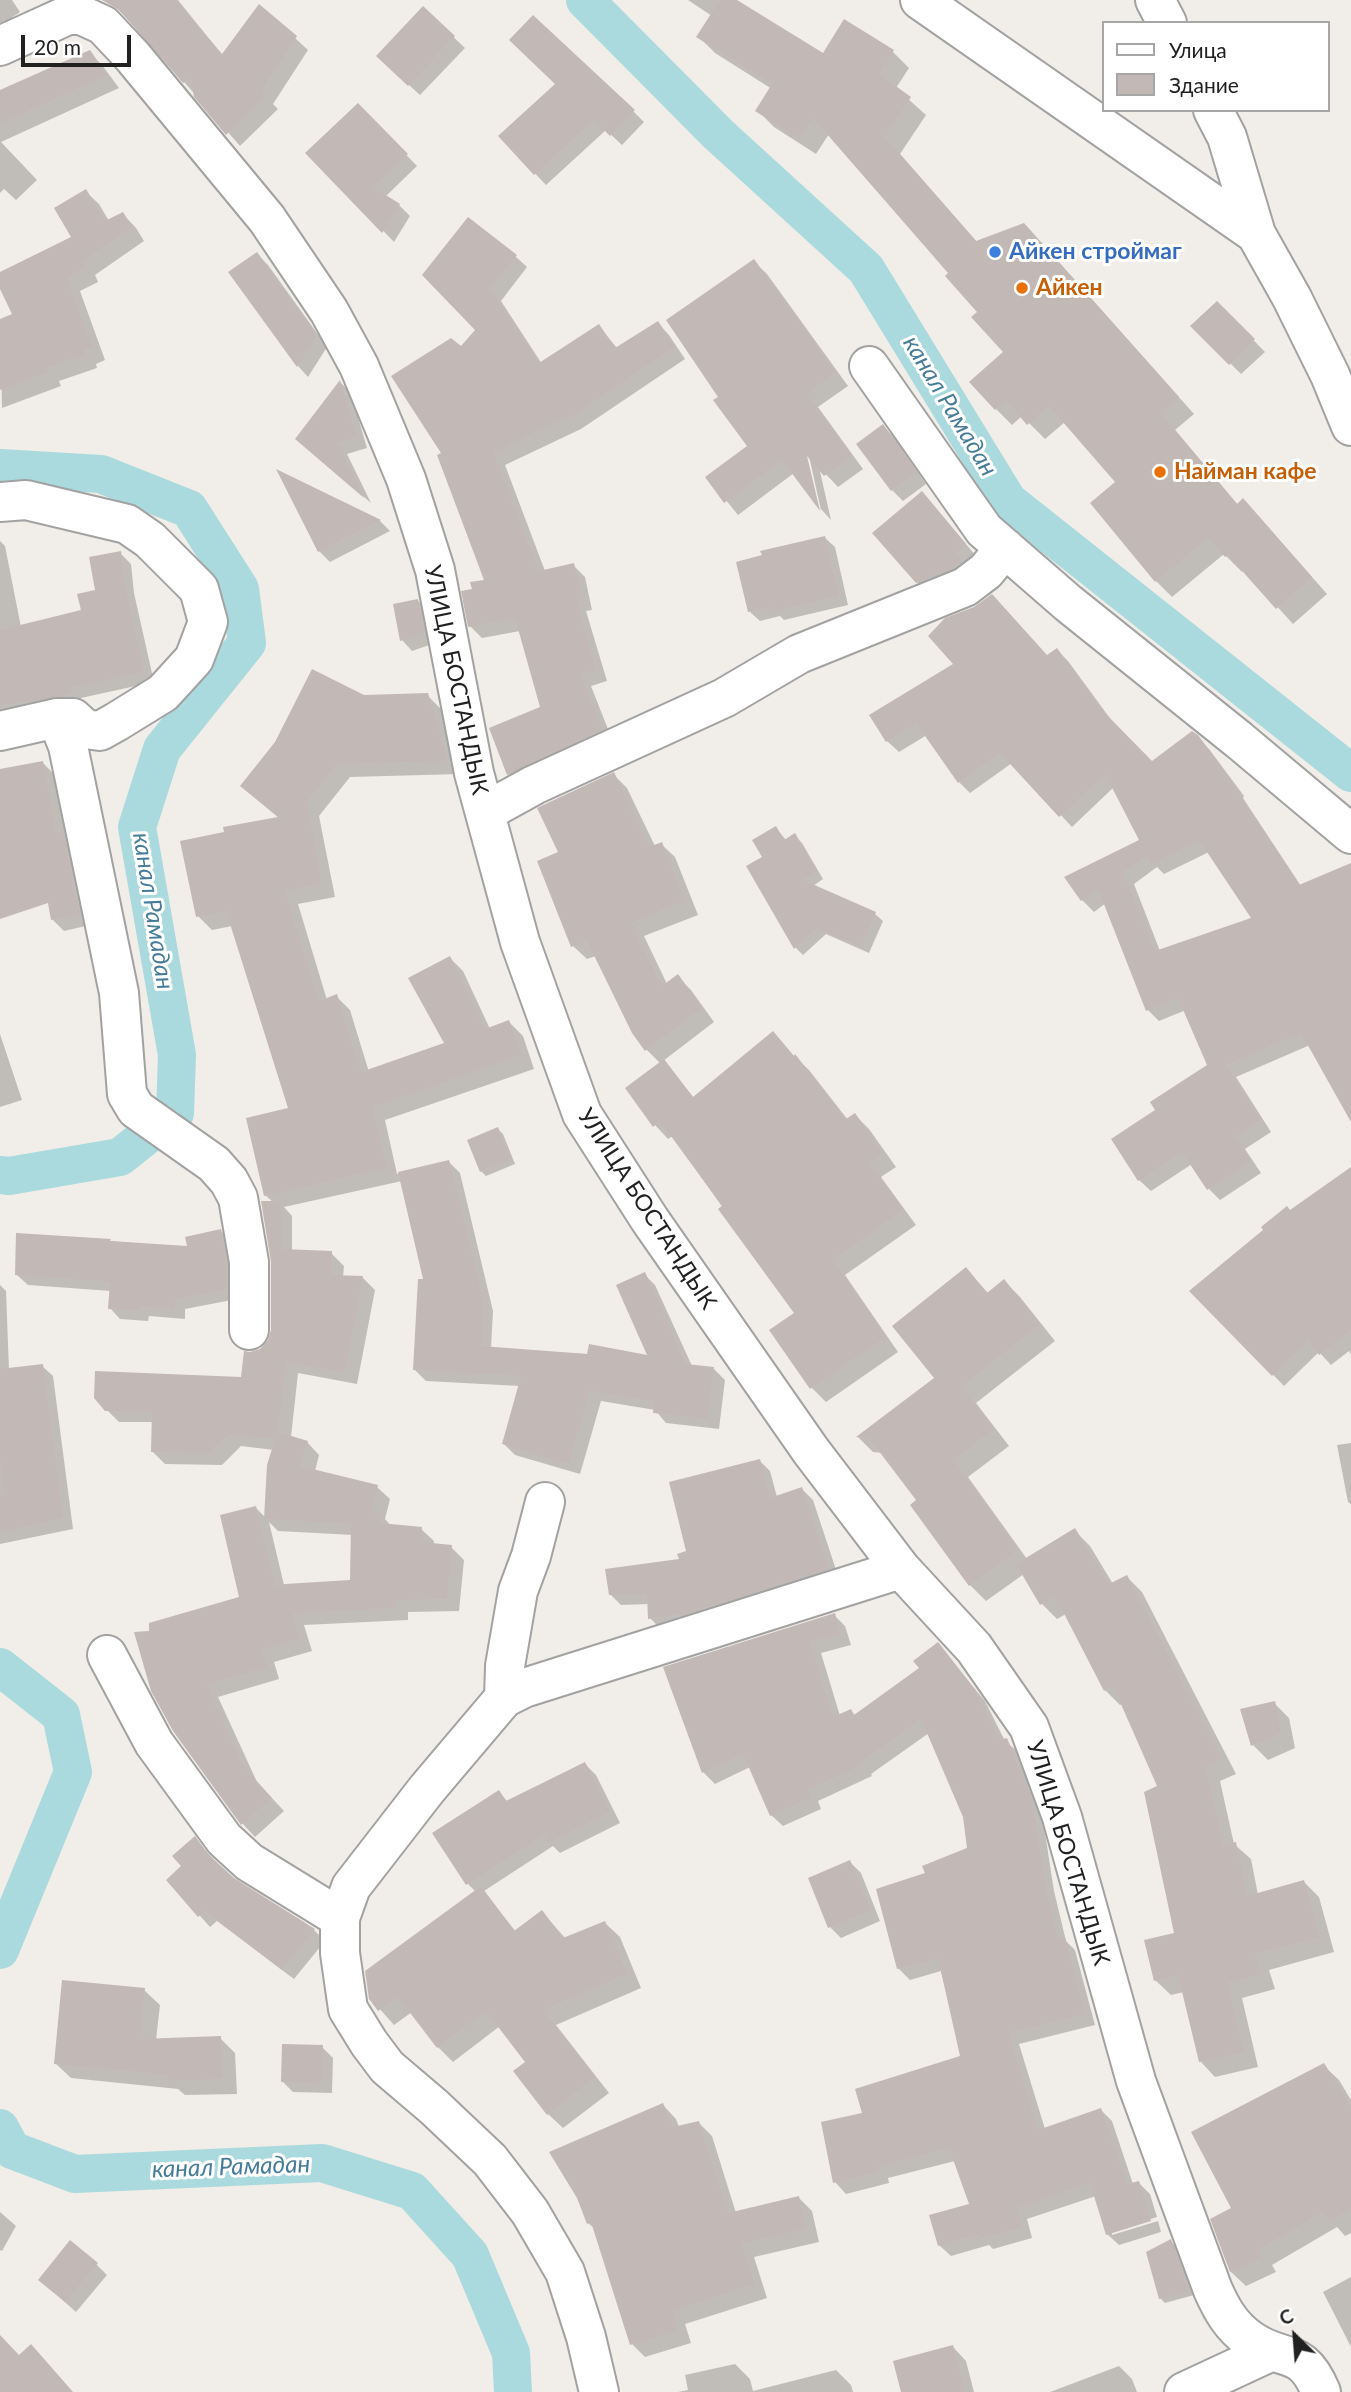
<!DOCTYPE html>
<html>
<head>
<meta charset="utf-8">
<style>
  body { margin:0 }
  #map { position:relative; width:1351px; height:2392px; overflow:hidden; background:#f1ede8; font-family:Lato,sans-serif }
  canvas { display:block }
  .legend { position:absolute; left:1102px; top:21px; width:228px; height:91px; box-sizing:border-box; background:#fff; border:2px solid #a6a6a6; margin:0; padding:9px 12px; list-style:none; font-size:21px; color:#212121 }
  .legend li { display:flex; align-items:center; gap:14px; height:35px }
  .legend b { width:35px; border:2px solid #a6a6a6 }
  .north { position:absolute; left:1260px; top:2301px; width:70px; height:70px; -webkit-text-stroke:5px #fff; paint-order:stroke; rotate:335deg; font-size:19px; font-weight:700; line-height:28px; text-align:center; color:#212121 }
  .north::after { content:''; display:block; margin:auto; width:24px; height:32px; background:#212121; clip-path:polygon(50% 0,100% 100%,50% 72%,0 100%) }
  .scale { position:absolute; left:21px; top:35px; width:110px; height:32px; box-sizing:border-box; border:4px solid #212121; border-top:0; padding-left:9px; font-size:21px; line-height:24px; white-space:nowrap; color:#212121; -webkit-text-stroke:5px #fff; paint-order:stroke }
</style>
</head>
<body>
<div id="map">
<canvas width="1351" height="2392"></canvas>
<ul class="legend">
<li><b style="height:9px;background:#fff"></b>Улица</li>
<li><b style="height:19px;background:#c2b8b5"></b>Здание</li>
</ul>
<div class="north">С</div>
<div class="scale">20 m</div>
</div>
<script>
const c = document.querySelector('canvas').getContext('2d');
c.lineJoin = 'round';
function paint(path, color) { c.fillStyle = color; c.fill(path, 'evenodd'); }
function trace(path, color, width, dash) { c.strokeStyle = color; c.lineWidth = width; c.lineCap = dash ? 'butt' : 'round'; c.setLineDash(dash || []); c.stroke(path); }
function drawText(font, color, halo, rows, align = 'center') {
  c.font = font + ' Lato,sans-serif'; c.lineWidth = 6; c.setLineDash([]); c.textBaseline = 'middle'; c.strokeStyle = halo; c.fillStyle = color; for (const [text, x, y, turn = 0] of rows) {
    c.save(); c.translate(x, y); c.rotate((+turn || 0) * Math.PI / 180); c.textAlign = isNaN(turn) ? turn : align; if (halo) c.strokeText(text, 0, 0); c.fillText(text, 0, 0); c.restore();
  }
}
paint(new Path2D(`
  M0 0H12L20 12 0 26Z
  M107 0H178L223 56 295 38 308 50 273 104 278 109 240 146 130 20Z
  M688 0H733L824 56 893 52 909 68 896 88 926 115 900 154 977 242 1040 241 1194 414 1175 430 1238 505 1259 517 1327 594 1293 624 1244 570 1242 572 1224 554 1172 597 1156 581 1118 482 1065 422 1045 439 1022 416 1012 425 996 409 1005 352 979 312 950 273 829 134 816 154 774 127 758 111 772 89 715 53 699 37 712 16Z
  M423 8 465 48 420 95 389 67Z
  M89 52 102 65 119 88 1 142 37 180 16 200 4 189 0 193V97Z
  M358 105 417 166 385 197 399 205 410 216 394 242 308 153Z
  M633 111 644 122 622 145 606 130 546 185 500 136Z
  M85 191 99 204 109 221 123 214 136 228 144 241 95 275 98 282 80 291 105 360 96 364 97 368 59 381 61 386 2 408 0 321 15 315 0 285V274L74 238Z
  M257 254 268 265 327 347 308 377 298 366 230 272Z
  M515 256 527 267 501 301 542 364 599 326 617 348 658 323 669 335 685 359 581 429 505 465 545 571 573 565 585 577 592 610 586 611 607 681 591 686 613 742 521 785 509 774 542 708 520 631 482 638 470 626 474 591 487 581 444 453 461 348 477 330 425 275Z
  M754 262 767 274 848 386 818 407 863 469 838 487 819 467 831 520 820 508 821 510 807 447 794 473 738 515 707 477 749 447 720 398Z
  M1217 303 1265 352 1241 374 1193 326Z
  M341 383 351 393 367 448 347 454 371 503 308 449Z
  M883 426 894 437 926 484 903 501 892 490Z
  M280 473 380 521 390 531 330 562 319 551Z
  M932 504 976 556 928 593 917 582Z
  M825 538 835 547 848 605 784 620 780 616 760 621 750 612Z
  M0 541 5 546 21 627 83 611 120 553 131 564 134 593 154 682 81 698 82 704 0 719Z
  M418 601 429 612 435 643 412 651 402 640Z
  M1057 650 1068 661 1112 721 1152 763 1197 737 1209 749 1244 796 1243 798 1301 886 1351 873V1110L1310 1045 1236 1077 1271 1132 1245 1149 1261 1173 1220 1200 1209 1189 1192 1164 1151 1191 1139 1180 1157 1111 1209 1065 1186 1010 1159 1021 1148 1010 1106 903 1094 912 1082 900 1067 877 1141 841 1114 787 1072 827 1012 763 970 793 959 782 927 735 899 752 887 741 872 716 1047 657ZM1209 852 1253 919 1160 951 1134 884 1157 867 1164 874Z
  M427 695 441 709 461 774 350 777 319 816 335 897 298 904 327 1000 336 996 350 1010 369 1072 446 1044 450 958 463 971 490 1029 509 1022 523 1036 534 1069 385 1120 397 1174 449 1162 460 1173 493 1311 491 1348 650 1358 644 1274 655 1285 692 1366 714 1369 725 1380 719 1429 666 1423 655 1410 601 1401 580 1474 515 1455 504 1444 520 1386 426 1381 415 1370 426 1281 402 1181 284 1207 292 1216V1252L331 1253 344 1266 343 1277 363 1278 375 1290 357 1384 298 1373 291 1437 307 1442 319 1455 315 1471 377 1487 390 1499 385 1519 391 1526 421 1529 434 1541V1545L451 1547 464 1560 459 1611 408 1612V1620L304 1625 312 1651 274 1662 279 1679 218 1697 257 1782 284 1811 255 1837 243 1824 174 1730 151 1633 241 1598 256 1508 266 1518 274 1450 241 1446 222 1465 165 1464 153 1452V1422H119L106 1409 243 1379 270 1341 273 1330 274 1203 265 1195 291 1110 232 926 212 930 198 916 279 818 242 786 364 697ZM269 1522 278 1531 353 1535 351 1582 284 1585Z
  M43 763 56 776 66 837 74 844 90 925 64 931 53 920 37 838 0 825V771Z
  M614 775 627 788 655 846 661 844 675 857 698 915 644 936 667 984 678 977 691 990 714 1022 663 1061 694 1098 795 1057 809 1070 848 1120 855 1115 869 1129 896 1167 881 1177 916 1225 845 1275 898 1352 826 1402 812 1388 772 1330 796 1313 673 1136 668 1139 655 1125 661 1064 646 1049 596 956 587 959 573 946 560 853Z
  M776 828 786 840 794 835 802 843 823 879 813 886 875 914 883 921 869 953 826 934 803 955 796 948 749 867 764 858Z
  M0 1034 22 1100 0 1107Z
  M498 1129 503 1134 515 1164 486 1176 481 1171Z
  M1351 1203V1355L1349 1351 1331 1365 1319 1352 1284 1386 1192 1291 1290 1212Z
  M221 1231 231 1241 237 1299 185 1309V1319L149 1316 148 1321 120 1319 110 1308 111 1291 28 1285 17 1275 110 1241 189 1248Z
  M966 1269 989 1294 1004 1281 1020 1297 1055 1341 976 1403 1009 1446 968 1477 1027 1559 1075 1531 1090 1546 1113 1584 1127 1577 1142 1592 1236 1774 1220 1781 1234 1844 1251 1859 1258 1895 1304 1882 1319 1897 1334 1952 1269 1970 1275 1989 1242 1998 1258 2067 1215 2077 1200 2061 1184 1992 1171 1995 1155 1980 1176 1934 1159 1787 1122 1704 1120 1705 1105 1690 1066 1614 1057 1619 1042 1604 1024 1574 986 1601 970 1585 919 1500 883 1453 873 1452 858 1437 936 1378Z
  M0 1285 6 1291 9 1370 42 1366 53 1376 73 1529 0 1544Z
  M1351 1443V1504L1348 1502 1337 1445Z
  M760 1461 770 1471 777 1497 802 1489 813 1500 839 1579 661 1629 650 1618 649 1604 621 1605 610 1594 681 1560Z
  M834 1615 845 1626 851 1645 821 1653 840 1716 851 1711 856 1716 921 1669 938 1645 985 1701 1005 1741 1017 1751 1041 1807 1054 1891 1066 1941 1075 1950 1095 2025 1019 2044 1045 2129 1101 2110 1112 2121 1133 2184 1139 2183 1150 2194 1157 2217 1112 2231V2235L1158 2221 1161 2232 1119 2245 1107 2234 1096 2196 1027 2219 1032 2238 993 2249 989 2245 951 2256 939 2245 971 2206 955 2161 888 2178 889 2183 846 2194 835 2182 864 2114 962 2057 941 1971 910 1980 898 1968 927 1874 969 1849 965 1817 929 1733 871 1774 872 1776 818 1801 821 1809 783 1826 771 1815 750 1767 715 1784 704 1773 665 1668Z
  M1274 1703 1289 1718 1295 1748 1268 1760 1253 1745Z
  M585 1764 596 1775 620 1823 560 1853 553 1846 484 1891 516 1932 542 1912 566 1939 605 1923 620 1937 641 1988 556 2025 609 2093 563 2128 548 2114 528 2062 500 2026 453 2062 438 2047 412 2012 394 2025 370 1998 476 1892 468 1884 499 1792 508 1802Z
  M194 1838 233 1880 314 1930 325 1941 294 1979 217 1921 210 1927 168 1880 184 1866Z
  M850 1862 861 1873 880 1921 841 1938 830 1927Z
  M144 1990 160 2005 156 2040 220 2038 235 2053 237 2094 185 2095 178 2089 71 2078 55 2063Z
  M322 2047 333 2058 332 2093 293 2092 282 2081Z
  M1323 2065 1339 2080 1351 2100V2233L1345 2236 1337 2227 1272 2265 1276 2272 1246 2286 1231 2272 1212 2219 1233 2208Z
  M663 2105 676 2119 679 2127 699 2123 712 2136 736 2213 799 2198 812 2211 819 2242 754 2257 767 2298 685 2324 691 2343 645 2357 632 2344 596 2230 588 2223Z
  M0 2212 16 2226 2 2251 0 2250Z
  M1171 2241 1175 2246 1194 2295 1165 2303 1160 2298Z
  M96 2264 107 2275 76 2312 40 2280Z
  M1351 2277V2347L1323 2292Z
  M953 2347 966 2361 974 2392H903Z
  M735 2364 750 2379 753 2391 836 2370 851 2385 853 2392H678L688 2390 685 2375Z
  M1119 2366 1132 2379 1137 2392H1050Z`), '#0003');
trace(new Path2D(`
  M585 0 718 134 866 269 1008 501 1351 773
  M0 468 101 474 189 509 240 589 247 643 162 749 137 827 177 1055 175 1113 120 1157 9 1176 0 1175
  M0 1667 61 1715 73 1772 0 1950
  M0 2128 12 2150 75 2174 322 2163 412 2191 470 2255 511 2353 513 2392`), '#aadadd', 38);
paint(new Path2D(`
  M102 0H176L222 54 259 4 297 36 262 90 266 95 226 135 194 97 191 78 183 83 119 10Z
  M720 0H737L823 53 844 19 894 50 879 74 911 97 885 137 976 241 1024 223 1179 397 1161 413 1237 504 1243 498 1312 577 1276 609 1228 555 1225 557 1208 538 1155 582 1090 503 1115 482 1049 406 1027 425 1006 400 995 410 969 382 1003 352 971 317 977 312 945 276 948 273 813 118 800 139 755 111 772 84 696 37Z
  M423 6 455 36 408 86 376 56Z
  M533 15 635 110 610 136 594 120 534 175 498 136 555 84 509 40Z
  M90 50 107 75 0 124V90Z
  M358 103 408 154 373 187 400 204 382 233 305 153Z
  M86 189 105 221 123 212 132 227 83 261 86 268 67 277 92 347 83 350 85 354 47 368 49 372 0 390V319L12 314 0 289V272L71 237 54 208Z
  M468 217 517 255 490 288 539 363 599 324 615 348 658 321 675 347 568 419 567 417 494 453 539 571 574 563 582 598 576 599 596 670 581 674 602 730 507 775 489 728 540 707 515 618 468 627 461 591 472 589 470 582 484 580 437 455 441 453 391 376 451 338 461 346 475 330 422 275Z
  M257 252 317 335 297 367 228 272Z
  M754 259 836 372 807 394 852 456 824 476 807 456 820 511 782 460 724 503 705 477 747 446 713 400 718 397 666 320Z
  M1217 301 1255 339 1229 365 1190 326Z
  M340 380 357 437 337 443 364 498 295 439Z
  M883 424 917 472 891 491 856 444Z
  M276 469 381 520 318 552Z
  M922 491 966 544 956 553 963 561 954 568 916 583 872 533Z
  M825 536 839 596 773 611 772 607 748 612 736 562 762 555 760 551Z
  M121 551 124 581 144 671 71 688 72 694 64 696 0 706V630L81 610 77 594 95 590 89 557Z
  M992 594 1047 655 1057 648 1100 708 1152 761 1192 731 1198 735 1234 784 1233 786 1299 885 1351 863V1122L1301 1033 1226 1065 1261 1120 1235 1137 1251 1161 1207 1190 1182 1152 1138 1181 1111 1139 1155 1110 1150 1102 1207 1065 1178 998 1146 1011 1098 889 1081 901 1064 877 1139 840 1105 774 1059 817 1000 753 958 783 916 723 886 742 869 715 953 664 928 636 945 618 974 607ZM1199 840 1251 918 1155 951 1123 872 1147 856 1151 864Z
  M418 599 425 632 400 641 393 604Z
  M312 669 364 695 428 693 448 761 337 764 307 802 322 883 285 891 319 1001 337 994 361 1072 444 1043 408 978 450 956 485 1029 509 1020 522 1055 373 1107 386 1168 264 1196 246 1118 288 1108 226 911 196 917 180 841 224 832 223 827 278 817 240 786 275 742Z
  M43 761 56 833 63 831 80 915 51 920 48 903 0 919V769Z
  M614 772 649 847 662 842 685 901 631 923 662 986 678 974 702 1008 645 1051 632 1033 587 941 571 947 537 861 558 852 537 808Z
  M776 826 784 840 795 833 817 871 803 880 876 912 861 947 817 928 794 949 746 866 762 857 752 840Z
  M773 1031 794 1056 795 1054 846 1119 855 1113 883 1153 869 1163 903 1210 833 1260 886 1337 810 1389 769 1330 794 1313 718 1209 722 1206 660 1121 653 1127 625 1088 664 1059 693 1097Z
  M498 1127 511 1159 480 1172 467 1140Z
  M449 1160 483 1299 481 1346 587 1354 589 1344 647 1355 616 1285 645 1272 686 1364 714 1367 708 1419 653 1413 654 1402 590 1391 569 1464 502 1444 521 1376 413 1370 418 1279H423L398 1172Z
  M1351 1167V1330L1319 1355 1308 1341 1272 1376 1189 1291 1263 1230 1261 1227 1287 1206 1290 1210Z
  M261 1201H281V1249L332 1251 331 1275 363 1276 345 1373 286 1362 278 1432 308 1441 300 1466 378 1485 372 1512 380 1513V1523L422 1527 421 1542 452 1545 447 1599 396 1600V1608L293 1613 300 1639 262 1649 267 1667 206 1685 245 1768 272 1798 241 1825 173 1731 151 1691 134 1632 149 1631V1623L239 1597 220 1515 256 1506 275 1586 285 1584 350 1580 351 1524 264 1519 267 1465 275 1439 228 1435 209 1453 151 1452 152 1411H105L94 1398 95 1371 241 1377 244 1351 250 1352 260 1349 268 1340 271 1330V1262Z
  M221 1229 227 1264V1289L176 1299 175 1309 139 1306V1311L108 1309 110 1282 15 1275 16 1233 111 1239 110 1241 187 1246 185 1237Z
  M966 1267 987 1293 1004 1279 1040 1324 962 1386 994 1429 954 1460 1018 1550 969 1586 910 1505 916 1500 869 1438 856 1437 934 1378 892 1326Z
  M43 1364 63 1518 0 1532V1496L4 1495 0 1460V1369Z
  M760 1459 770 1498 802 1487 829 1569 685 1614 648 1619 647 1594 609 1595 605 1569 679 1559 677 1554 686 1551 669 1482Z
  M1075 1528 1109 1584 1127 1575 1222 1759 1206 1766 1223 1845 1236 1842 1247 1896 1304 1880 1320 1937 1255 1954 1261 1974 1228 1983 1244 2052 1199 2062 1178 1975 1154 1981 1144 1940 1174 1933 1144 1792 1157 1786 1113 1686 1104 1691 1055 1596 1040 1605 1016 1564Z
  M835 1613 840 1634 810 1642 833 1717 851 1709 854 1715 919 1668 913 1661 938 1642 974 1688 1000 1740 1007 1738 1032 1799 1044 1878 1058 1939 1065 1937 1085 2014 1009 2033 1038 2130 1101 2108 1127 2184 1139 2181 1151 2221 1106 2235 1090 2183 1017 2208 1022 2227 980 2239 978 2235 938 2246 929 2215 969 2204 949 2148 878 2167 879 2172 833 2183 821 2122 862 2113 855 2089 960 2056 938 1958 897 1969 876 1889 925 1873 922 1866 967 1848 963 1817 921 1719 861 1762 862 1765 808 1790 811 1798 770 1816 743 1754 702 1773 663 1667Z
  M1275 1701 1281 1733 1251 1746 1240 1709Z
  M585 1762 610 1812 548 1843 544 1835 466 1885 432 1833 499 1790 506 1801Z
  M195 1836 209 1855 234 1878 315 1929 282 1970 205 1911 198 1917 166 1880 181 1866 172 1856Z
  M850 1860 871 1910 828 1928 808 1878Z
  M481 1886 514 1931 542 1910 563 1938 605 1921 627 1974 543 2010 595 2077 547 2115 513 2071 525 2062 486 2011 437 2048 398 1997 378 2011 369 1999 365 1971Z
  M62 1980 145 1988 140 2039 221 2036 222 2079 168 2081V2075L54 2064Z
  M282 2044 323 2045 321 2083 281 2082Z
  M1324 2063 1351 2106V2209L1329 2222 1323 2212 1258 2250 1262 2257 1230 2272 1210 2219 1231 2208 1191 2132Z
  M663 2103 673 2127 699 2121 728 2213 799 2196 806 2229 742 2244 755 2284 673 2311 678 2330 630 2345 591 2222 587 2224 577 2198 549 2152Z
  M1171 2239 1190 2291 1159 2299 1146 2252Z
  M70 2240 98 2263 65 2302 38 2280Z
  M0 2335 19 2355 31 2344 73 2392H0Z
  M953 2345 965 2392H901L893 2361Z`), '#c2b8b5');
const minor = new Path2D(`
  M920 0 1256 234 1292 298 1330 375 1351 426
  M1155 0 1167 23
  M0 46 68 15H81L103 25 133 57 267 219 329 311 359 366 406 479 435 570 474 773 520 942 582 1114 650 1220 811 1451 901 1569 974 1648 1029 1727 1062 1817 1136 2081 1213 2290C1222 2310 1231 2326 1249 2339 1283 2364 1301 2344 1321 2392
  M1213 110 1227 137 1256 234
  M869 366 984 530 1068 603 1239 740 1351 834
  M0 502 26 500 127 524 150 540 199 589 208 622 194 659 163 693 116 722 100 731 85 729 73 718H57L0 731
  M57 718 68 746 119 993 127 1094 136 1109 214 1164 229 1181 238 1198 249 1262V1330
  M485 812 534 785 724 698 799 654 965 587 986 571 1005 548
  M107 1655 154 1743 224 1839 249 1862 340 1918
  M504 1698 505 1666 518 1591 531 1556 545 1502
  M599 2392 586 2337 565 2272 530 2212 490 2160 434 2107 387 2067 369 2043 348 2009 340 1953V1918L351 1887 427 1789 504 1698 524 1688 901 1569
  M1184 2392 1270 2352`);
trace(minor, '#a2a2a2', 42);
trace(minor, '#fff', 38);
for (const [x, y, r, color] of [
  [995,252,7,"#3f7fe0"],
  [1022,288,7,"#e8710a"],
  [1160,472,7,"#e8710a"]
]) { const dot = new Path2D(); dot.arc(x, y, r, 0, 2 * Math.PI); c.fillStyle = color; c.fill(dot); trace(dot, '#fff', 2.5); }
drawText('bold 23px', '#366cbe', '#fff', [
  ["Айкен строймаг",1009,252]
], 'left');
drawText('bold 23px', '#c56008', '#fff', [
  ["Айкен",1036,288],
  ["Найман кафе",1174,472]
], 'left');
drawText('23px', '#212121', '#fff', [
  ["УЛИЦА БОСТАНДЫК",456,680,78],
  ["УЛИЦА БОСТАНДЫК",647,1209,57],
  ["УЛИЦА БОСТАНДЫК",1068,1853,73]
]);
drawText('italic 24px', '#467c98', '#fff', [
  ["канал Рамадан",950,406,59],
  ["канал Рамадан",153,911,81],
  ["канал Рамадан",231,2167,-2]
]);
</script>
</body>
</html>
